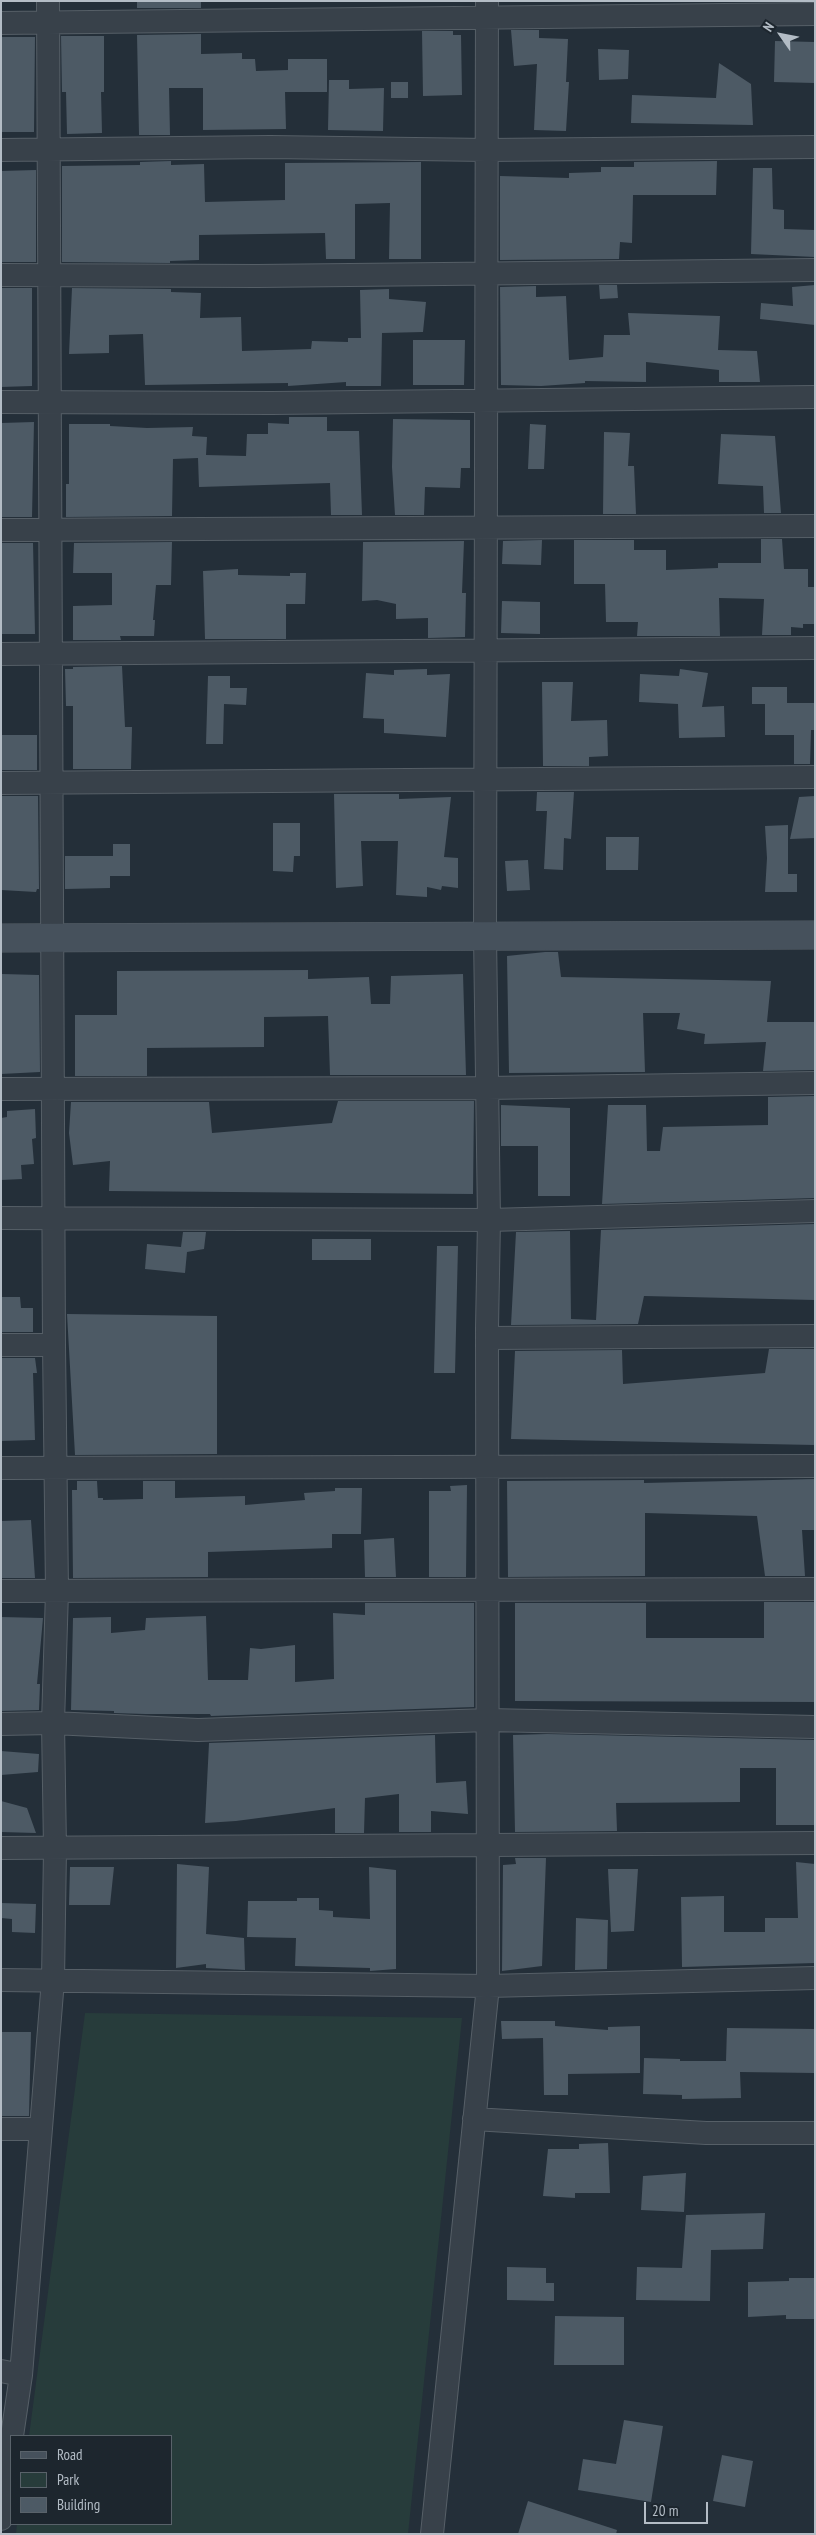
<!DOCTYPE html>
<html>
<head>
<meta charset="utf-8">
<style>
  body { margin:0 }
  #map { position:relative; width:816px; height:2535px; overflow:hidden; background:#242f39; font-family:"PT Sans Narrow",sans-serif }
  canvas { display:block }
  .frame { position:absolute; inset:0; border:2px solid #b3bcc5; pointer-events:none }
  .legend { position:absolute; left:10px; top:2435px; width:162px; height:90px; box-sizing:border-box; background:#1d262e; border:1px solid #59626a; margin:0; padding:6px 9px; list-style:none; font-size:15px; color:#b3bcc5 }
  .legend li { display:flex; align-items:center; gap:10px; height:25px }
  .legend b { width:25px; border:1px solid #59626a }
  .north { position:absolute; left:756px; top:10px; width:50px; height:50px; -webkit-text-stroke:4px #1d262e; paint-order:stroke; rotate:303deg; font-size:14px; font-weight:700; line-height:20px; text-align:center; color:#b3bcc5 }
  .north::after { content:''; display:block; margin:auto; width:18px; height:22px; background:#b3bcc5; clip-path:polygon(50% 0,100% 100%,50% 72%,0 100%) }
  .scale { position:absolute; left:644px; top:2502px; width:64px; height:22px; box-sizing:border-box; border:2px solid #b3bcc5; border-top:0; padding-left:6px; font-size:15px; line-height:18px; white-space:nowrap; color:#b3bcc5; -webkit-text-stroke:4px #1d262e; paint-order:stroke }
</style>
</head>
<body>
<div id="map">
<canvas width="816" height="2535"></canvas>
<div class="frame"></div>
<ul class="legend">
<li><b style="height:6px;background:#46515c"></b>Road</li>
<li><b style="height:14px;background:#273c3b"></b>Park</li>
<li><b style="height:14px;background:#4d5a65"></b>Building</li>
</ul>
<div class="north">N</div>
<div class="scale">20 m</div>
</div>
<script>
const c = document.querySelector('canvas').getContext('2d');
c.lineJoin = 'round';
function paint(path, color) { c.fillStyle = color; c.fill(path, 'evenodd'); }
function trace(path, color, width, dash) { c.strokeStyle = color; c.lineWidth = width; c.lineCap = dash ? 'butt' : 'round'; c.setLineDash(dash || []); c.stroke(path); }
paint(new Path2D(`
  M85 2013 462 2018 408 2534H16L17 2524H171V2436H29Z`), '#273c3b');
paint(new Path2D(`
  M137 1H201V8H137Z
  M511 30H539V38L568 39 566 82H569L566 131 534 130 537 64 514 66Z
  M422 31H453V35H461L462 95 423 96Z
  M201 34V54L242 53V59H255L256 71 288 70V59H327V92H285L286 129 203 130V88H169L170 135H139L137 35Z
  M61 36H104V92H101L102 133 67 134 66 92H62Z
  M1 37H35L34 132H1Z
  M775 41 815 42V83L774 82Z
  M598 49 629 50 628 79 599 80Z
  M719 63 751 84 753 125 631 123 632 95 716 98Z
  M329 80H349V89L384 88 383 131 328 130Z
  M391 82H408V98H391Z
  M171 161V165L204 164 205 202 285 200V163L421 162V259H389L390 203 355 204V259H326L325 233 199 235V260L170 261V263L62 262V166L140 165V162Z
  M717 161 716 195H633L632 243 620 242 619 259 500 260V176L569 178V173L601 172V167H634V162Z
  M753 168H772L773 209 784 210V229L815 230V257L751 254Z
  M36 170V262H1V171Z
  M599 285H617L618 298 600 299Z
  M815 285V325L760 319 761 303 793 306 792 287Z
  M536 286V297L566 296 569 360 603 357 604 335H630L628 313 720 316 718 350 757 351 760 382H719V370L646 362V382L585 381V383L541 386 501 385 500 287Z
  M1 288H32V386L1 387Z
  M72 288 171 289V292L201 293 200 318 241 317 242 351 311 349 312 341 348 342V338H361L360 290 389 289V299L426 302 423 332 382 333 381 386H346V382L288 386V383L145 385 143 334 109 335V353L69 354Z
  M413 340H465L464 385H413Z
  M289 417H327V431H359L362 515H331L330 483 199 487 198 458 173 459 172 516 66 517V484H69V424H110V426L147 428 193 427 192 436 207 437 206 455 246 456 247 434H268V423L289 424Z
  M393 419 470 420V468H461L460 488 425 487 424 515H395L392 467Z
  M34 422 32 517H1V423Z
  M530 424 546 425 544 469H528Z
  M604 432 630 433 628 466H634L636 514H603Z
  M721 434 775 436 781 513H764L763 486 718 484Z
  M761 539H782L784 569H808V587H815V624H803V628L791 627V635H762L764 599 719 598 720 636H637L638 622H606L605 584H574V540H634V550H666V570L718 568V563H761Z
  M542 540 541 565 502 564 503 541Z
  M464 541 462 593H466L465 637 428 638V618L396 619V604L377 600 362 601 363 542Z
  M172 542 171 585H156L153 620H155L154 636H120L121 640H73V606L112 605V573H73L74 543Z
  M1 543H33L35 634H1Z
  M238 569V575L290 576V573H306L305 604H286V639H205L203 571Z
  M502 601 540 602V634L501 633Z
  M122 666 125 727H132L131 769H73V706H66L65 669H73V667Z
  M427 669V675L450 674 446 737 384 733V719L363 718 366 673 394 675V670Z
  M680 669 708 673 702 707 724 706 725 737 679 738 678 704 639 702 640 674 679 676Z
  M208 676H230V688H247L246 705 224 704 223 744H206Z
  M542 682H573L571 721 607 720 608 756 589 757V766H543Z
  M752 687H787V703H815V730H811L810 764H794V735H765V704H752Z
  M1 735H37V770H1Z
  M537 792H574L571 839 564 838 563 870 544 869 547 811H536Z
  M334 794H399V799L451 797 444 857 458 858V888L442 886 441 890 427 887V897L396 895 398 841H361L363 886 336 888Z
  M1 796H38L39 889H37L36 892 1 890Z
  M815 796V838L790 839 799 797Z
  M273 823H300V856H294L293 872 273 871Z
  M788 825V874H797V892H765L767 858 765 826Z
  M606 837H639L638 870H606Z
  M113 844H130V876H110V888L65 889V856H113Z
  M528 860 530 890 507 891 505 861Z
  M545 952H558L561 977 771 981 767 1022H815V1070L763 1071 766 1042 704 1044 705 1034 677 1029 680 1013H643L645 1072 509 1073 507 956Z
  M308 970V979L369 977 371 1004H390L391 976 463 974 466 1075H330L328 1016 264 1017V1047L147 1048V1076H75V1015H117V971Z
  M2 974 39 975 40 1072 1 1074Z
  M815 1096V1198L602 1204 608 1105H646L647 1151H660L663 1127 768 1125V1097Z
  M338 1101H474L473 1194 109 1191 110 1161 73 1165 69 1133 71 1102H209L212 1133 332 1123Z
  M501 1105 570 1108V1196H538V1146H501Z
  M35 1109 36 1138 32 1139 34 1164 21 1165 22 1179 1 1180V1118L7 1117V1111Z
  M815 1224V1300L644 1296 638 1324 511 1325 516 1232 570 1231 571 1319 596 1320 601 1230Z
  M183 1232H206L204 1249 187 1252 185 1273 145 1269 147 1244 181 1247Z
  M312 1239H371V1260H312Z
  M437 1246H458L455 1373H434Z
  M1 1297H20L21 1308H33V1332H1Z
  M67 1314 217 1316V1454L75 1455Z
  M769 1349H815V1445L511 1439 515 1351 622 1350 623 1384 765 1373Z
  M1 1358H35L37 1373H33L35 1440 1 1441Z
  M815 1479V1530H802L805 1576H765L757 1516 645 1513V1576L508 1577 507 1481 644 1480V1483Z
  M77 1481H97L98 1498H103V1500L143 1499V1481H175V1498L245 1496V1505L305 1500 304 1493 335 1491V1488H362L361 1534H332V1548L208 1552V1577L73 1578 72 1490H77Z
  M467 1485 466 1577H429V1491H451L450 1486Z
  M31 1520 35 1578H1V1521Z
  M394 1538 396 1577H365L364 1540Z
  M764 1602H815V1702L515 1701V1603H646V1638H764Z
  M365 1603H474V1707L211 1716 210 1714H145L114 1713V1711L71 1710 73 1618 111 1617V1633L145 1630 146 1618 206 1616 208 1680H248L250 1648 261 1649 295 1645V1682L334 1679 333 1613 365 1615Z
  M1 1617 43 1618 37 1684H40L39 1710 1 1711Z
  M547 1734 815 1740V1825H776V1768H740V1802L616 1803 617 1831 515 1832 513 1735Z
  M435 1735 436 1783 466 1781 468 1814 431 1811V1832H399V1794L365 1798 364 1833H335V1808L236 1821 205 1823 209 1743Z
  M1 1751 39 1754 38 1772 1 1775Z
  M1 1801 27 1808 36 1833 1 1832Z
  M515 1858H546L542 1966 502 1971 503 1865 516 1864Z
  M796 1862 815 1864V1963L682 1967 681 1897 724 1896V1932H765V1918H798Z
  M177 1864 209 1867 206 1934 244 1938 245 1970 206 1968V1964L176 1968Z
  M70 1867H114L110 1905H69Z
  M369 1867 396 1870V1969L370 1971V1968L295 1966 296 1938 247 1937 248 1901H297V1898H319V1910L333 1911V1917L370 1919Z
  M608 1869H638L634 1931 611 1932Z
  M1 1903 36 1904 35 1933 12 1932V1919L1 1918Z
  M576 1918 608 1920 607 1969 575 1970Z
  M501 2021H555V2026L608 2030V2027L640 2026V2073L568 2074V2095H544L543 2038 502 2039Z
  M727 2028 815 2029V2073L740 2072 741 2098 682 2099V2095L643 2094 644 2058 680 2059V2061H726Z
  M1 2032H31L29 2116H1Z
  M608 2143 610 2193H575V2198L543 2196 548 2149H579V2144Z
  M686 2173 684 2212 641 2210 643 2176Z
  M765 2213 763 2249 711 2250 710 2301 636 2300 637 2267 682 2268 686 2215Z
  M507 2267 546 2268V2283H554V2301L507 2300Z
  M789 2278H815V2319H786V2315L748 2317V2282L789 2281Z
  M555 2316 624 2317V2365H554Z
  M624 2420 663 2426 651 2502 578 2490 583 2459 616 2464Z
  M722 2455 753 2461 745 2507 713 2501Z
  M528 2501 617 2530 616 2534H518Z`), '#4d5a65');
const street = new Path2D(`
  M1 23 815 14
  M1 150 270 147 487 150 815 147
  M1 275 257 276 815 270
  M1 402 272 403 815 397
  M1 530 815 526
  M1 654 815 648
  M1 783 815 777
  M1 1089 487 1088 815 1083
  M1 1218 489 1220 815 1211
  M487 1338 815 1336
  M1 1345H54
  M1 1468 815 1466
  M1 1591 815 1589
  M1 1724 53 1723 198 1730 488 1720 815 1727
  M1 1848 815 1843
  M1 1980 488 1986 815 1978
  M474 2119 706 2133H815
  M1 2129H41
  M1 2371 21 2375 12 2436
  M21 2375 53 1980 55 1849 53 1723 57 1591 54 1345 48 1
  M1 2519 11 2445
  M432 2534 488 1986 487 1328 489 1220 485 935 487 1`);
const secondary = new Path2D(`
  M1 938 815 935`);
trace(street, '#565f67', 24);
trace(secondary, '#565f67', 29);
trace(street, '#38414a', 22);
trace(secondary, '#46515c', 28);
</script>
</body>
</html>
